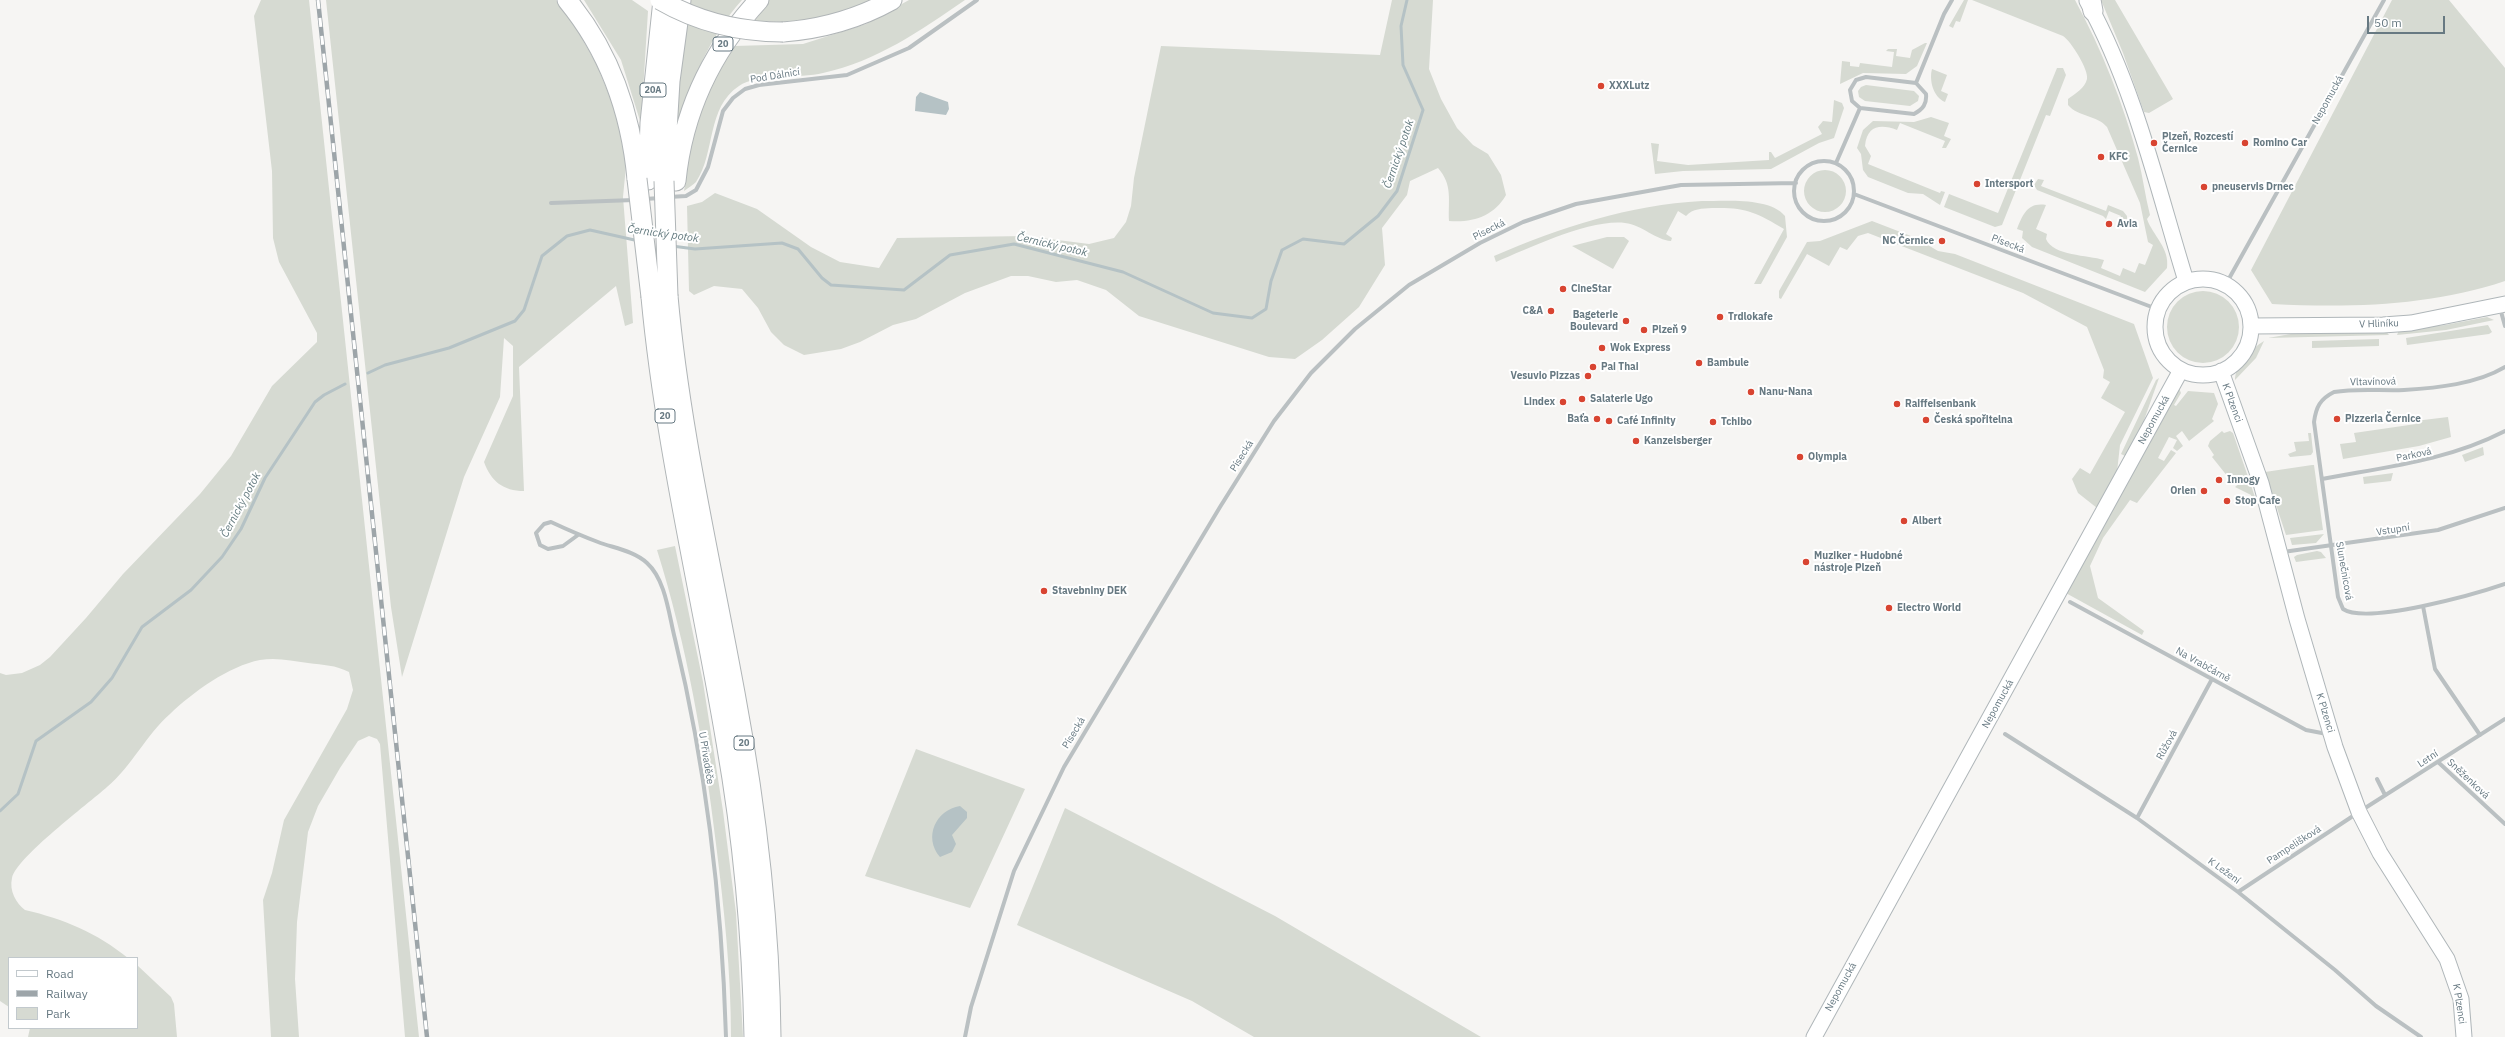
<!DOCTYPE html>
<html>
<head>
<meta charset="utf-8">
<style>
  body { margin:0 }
  #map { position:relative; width:2505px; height:1037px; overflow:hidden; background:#f6f5f3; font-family:"IBM Plex Sans",sans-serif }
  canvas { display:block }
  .legend { position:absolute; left:8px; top:957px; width:130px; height:72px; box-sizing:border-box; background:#fff; border:1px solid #c2c9cd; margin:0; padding:5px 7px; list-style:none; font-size:12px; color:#677982 }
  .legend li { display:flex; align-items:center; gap:8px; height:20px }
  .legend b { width:20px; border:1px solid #c2c9cd }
  .scale { position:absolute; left:2367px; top:16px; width:78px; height:18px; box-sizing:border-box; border:2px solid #677982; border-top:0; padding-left:5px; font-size:12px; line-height:14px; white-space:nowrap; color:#677982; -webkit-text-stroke:3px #fff; paint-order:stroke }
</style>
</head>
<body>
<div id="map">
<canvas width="2505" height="1037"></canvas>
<ul class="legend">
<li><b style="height:5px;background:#fff"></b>Road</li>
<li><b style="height:5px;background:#9da5a9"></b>Railway</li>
<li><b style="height:11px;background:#d6dad2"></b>Park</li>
</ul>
<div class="scale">50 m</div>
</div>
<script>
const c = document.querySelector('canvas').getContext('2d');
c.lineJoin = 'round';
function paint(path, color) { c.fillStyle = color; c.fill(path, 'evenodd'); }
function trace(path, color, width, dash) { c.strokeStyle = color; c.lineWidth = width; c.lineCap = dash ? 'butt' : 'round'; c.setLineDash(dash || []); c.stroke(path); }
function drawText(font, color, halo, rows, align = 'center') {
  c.font = font + ' "IBM Plex Sans",sans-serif'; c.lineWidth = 4; c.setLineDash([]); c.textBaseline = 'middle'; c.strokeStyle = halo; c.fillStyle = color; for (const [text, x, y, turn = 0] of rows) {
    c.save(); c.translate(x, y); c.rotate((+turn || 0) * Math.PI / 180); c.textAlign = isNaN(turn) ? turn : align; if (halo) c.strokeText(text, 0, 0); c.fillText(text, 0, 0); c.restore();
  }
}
paint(new Path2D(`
  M261 0H309L419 1037H405L380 744 377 739 369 736 358 741 340 768 318 806 308 832 297 922 295 979 299 1037H271L263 900 272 873 284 820 347 709 353 690 349 672C335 665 324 665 308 663 292 661 277 657 260 660 229 666 193 692 170 714 146 735 132 766 107 787 88 804 17 857 12 878 9 891 16 903 25 910 64 919 97 933 128 958H9V1007L0 1001V673L6 675 22 673 40 665 50 657 86 618 123 574 200 494 231 456 272 386 317 342V333L279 262 273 238 272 171 254 16Z
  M326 0H556L576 28 596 63 614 107 622 139 626 166 623 197 633 323 625 326 616 286 519 367 524 491C503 491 491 481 484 462L513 396V346L504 338 500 397 464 477 402 677 391 607Z
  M584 0H632L648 11 641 124 621 60Z
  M688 0H742C711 35 695 74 680 117L675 114Z
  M769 0H878L814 23 750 21Z
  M909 0H965C920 31 877 61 823 73 800 79 757 73 739 86 706 108 716 152 696 182 693 185 688 188 684 191 687 176 687 160 690 145 696 108 714 77 734 46L803 44 866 24Z
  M1392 0H1433L1429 69 1441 99 1457 128 1473 145 1488 154 1501 175 1506 195C1494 216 1473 223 1449 221 1448 200 1453 185 1438 168L1410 181 1407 195 1382 228 1385 265 1359 307 1322 340 1295 359 1269 357 1139 316 1106 290 1077 280 1056 282 1028 276H1011L965 293 916 319 893 325 860 342 841 349 804 355 784 345 771 332 758 308 742 289 714 286 694 295 689 291 687 206 702 202 715 193 757 209 811 247 840 262 879 268 897 238 1026 236 1089 244 1114 238 1126 222 1131 206 1134 178 1161 46 1380 55Z
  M1964 0H1968L1960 22 1956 21 1953 28 1949 26Z
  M1972 0H2075C2102 50 2123 103 2138 158 2143 177 2145 196 2150 215L2147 219C2153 236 2170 248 2167 268L2145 292 2032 247 2022 238 2023 231 2017 229C2023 214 2028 202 2046 205L2036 229 2047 234 2046 239C2053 256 2088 255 2104 260L2101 268 2120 276 2123 268 2135 273 2139 263 2145 265 2153 245 2148 242 2140 203 2107 127C2097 115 2078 117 2068 105V99C2075 94 2085 88 2087 79 2089 70 2071 41 2063 36Z
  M2101 0H2115L2173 99 2149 113 2144 112 2123 53Z
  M2392 0H2449L2505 68V281C2430 306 2351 308 2272 304L2251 270Z
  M1925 43H1927L1917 66 1906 74 1863 73 1840 84 1842 61 1850 62V66L1859 67 1860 63 1892 67 1894 52 1886 51 1888 49H1897L1896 56 1910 58 1912 50Z
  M2057 68H2063L2066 75 2050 116 2046 115 2002 225 1995 227 1944 207 1949 194 1998 213Z
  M1932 69 1947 75 1941 91 1948 94 1945 102C1933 97 1929 80 1932 69Z
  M1866 85 1914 91 1919 96 1918 101 1910 106 1865 101 1859 97 1858 91 1861 87Z
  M1834 100 1842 103 1844 108 1834 138 1819 143 1771 169 1683 171 1655 174 1651 143 1659 144 1657 161 1688 165 1769 160V152H1771L1775 158 1822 134 1818 127 1823 121 1832 122Z
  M1931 117 1949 123 1944 136 1951 139 1946 148H1942L1945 141 1900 123 1897 130C1881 124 1867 125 1865 146L1871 156 1868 164 1940 193 1941 191 1945 192 1940 205 1923 194 1908 193 1868 177 1863 170 1861 154 1857 148 1863 130 1873 121 1914 122Z
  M1804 191a21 21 0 1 1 42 0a21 21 0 1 1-42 0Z
  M2038 179 2044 180 2041 186 2106 211 2108 205 2123 211 2127 216V221L2121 225 2118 224 2121 216 2109 211 2106 219 2103 216 2037 190 2034 185Z
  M1702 201C1725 201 1770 197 1785 216L1787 237 1761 284H1754L1784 229C1756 212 1745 207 1712 208 1702 209 1693 208 1686 216L1678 211 1666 234 1672 238 1671 241C1656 240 1642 225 1625 223 1589 219 1530 248 1496 262L1494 256C1561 227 1629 205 1702 201Z
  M1872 221 1916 238 1938 251 1955 254 2134 324 2153 378 2120 445 2117 472 2097 508 2078 493 2072 479 2080 468 2090 474 2125 412 2101 398 2110 382 2103 378 2104 370 2087 327 2023 293 1868 233 1858 236 1847 250 1840 247 1829 266 1807 254 1781 299 1779 298V291L1807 242 1820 241Z
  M1607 237H1624L1629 241 1613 269 1572 246Z
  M2167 327a36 36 0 1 1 72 0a36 36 0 1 1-72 0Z
  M2487 317 2494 320 2446 330 2397 335 2399 330 2445 325Z
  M2488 325 2492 332 2489 334 2407 345 2406 338Z
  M2385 330 2389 335 2268 338 2296 333Z
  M2379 339V346L2312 348V341Z
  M2264 341 2256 358 2235 380C2235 365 2252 348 2264 341Z
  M2159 378 2143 423 2125 456 2121 454 2156 380Z
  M2179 388 2181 393 2174 405 2176 406 2188 391 2214 393 2218 404 2212 419 2214 421 2189 441 2182 431 2176 436 2183 446 2177 451 2173 448 2177 440 2169 437 2158 458 2164 461 2171 450 2176 453 2137 503 2130 500 2103 538 2090 566 2098 598 2144 631 2142 635 2064 592Z
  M2448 417 2451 437 2419 446 2343 459 2340 444 2356 442 2354 433 2416 424 2415 421Z
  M2222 431 2224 433 2230 431 2233 433 2256 500 2252 501 2251 495 2235 487 2241 482 2237 478 2232 482 2212 457 2214 455 2208 446 2210 441Z
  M2308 433H2311L2313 452 2311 455 2290 457 2288 454 2296 451 2294 442 2309 441Z
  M2483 447 2484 455 2465 462 2462 455Z
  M2312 465H2314L2323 530 2286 535 2265 472Z
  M2393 473 2391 481 2364 484 2363 477Z
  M2324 534 2316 543 2292 545 2290 538Z
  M675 546 703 682 723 811 736 913 743 1037H731C731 972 724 908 716 844 704 744 687 646 657 550Z
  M2317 551 2321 552 2326 558 2296 562 2294 557 2297 555Z
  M916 749 1025 789 970 908 865 876Z
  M1065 808 1275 916 1481 1037H1254L1192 1001 1017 925Z
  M137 965 171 997 174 1004 177 1037H28L30 1028H137Z`), '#d6dad2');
paint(new Path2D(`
  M920 92 948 102 949 109 946 115 915 111 916 97Z
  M960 806 967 812V818L952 835 956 844 952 852 940 857C923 837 936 810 960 806Z`), '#b5c2c5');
trace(new Path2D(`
  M672 246 695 249 782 243 798 249 822 278 831 285 904 290 950 255 1014 244 1123 272 1213 313 1252 318 1266 309 1271 281 1282 250 1303 239 1344 244 1378 216 1397 191 1423 110 1403 65 1401 26 1407 0
  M368 373 385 365 449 348 515 321 524 310 542 256 567 236 590 230 639 241
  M0 811 18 794 36 741 91 702 112 678 142 627 191 590 222 557 241 529 265 478 315 402 324 395 345 384`), '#b5c2c5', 3);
const secondary = new Path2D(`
  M2087 1C2135 88 2157 187 2186 281
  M2155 327a48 48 0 1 1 96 0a48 48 0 1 1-96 0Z
  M2251 326 2383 325 2411 323 2505 304
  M2221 371 2261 483 2297 619 2335 747 2359 812 2380 853 2447 959 2461 999 2464 1037
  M1814 1037 2181 370`);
const highway = new Path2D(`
  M567 0C609 51 631 114 637 179
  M2091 0 2093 11
  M783 32C822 29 858 19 892 0
  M648 180 650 123 663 0
  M664 181 670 81 681 0
  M676 181C683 111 711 52 759 0
  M668 296C680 430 711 561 735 693 756 806 770 922 771 1037
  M651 297C665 447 701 593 726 742 743 839 752 938 754 1037`);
trace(secondary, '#afb6b9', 17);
trace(highway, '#b0b5b7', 21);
trace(new Path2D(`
  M1866 77 1916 83 1926 94C1927 104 1923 109 1914 114L1860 108 1852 101 1850 90 1856 80Z
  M1916 83 1944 14 1952 0
  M1794 191a30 30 0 1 1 60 0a30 30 0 1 1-60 0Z
  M1836 163 1860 108
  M1854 194 2157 309
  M669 197 686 196 696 190 708 167 723 111 733 98 745 89 759 85 847 75 909 48 977 0
  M645 199 660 198
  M551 203 634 200
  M2226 284 2384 0
  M2500 308 2505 326
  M2505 367C2477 384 2437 388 2404 390 2381 391 2357 388 2334 392 2320 399 2316 407 2314 422L2338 597 2343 609C2367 625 2476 594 2505 584
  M2322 479C2385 467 2447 461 2505 431
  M578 535 563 546 548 549 540 545 536 533 544 524 551 522C566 529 582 536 598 542 614 548 634 551 647 563 666 580 669 616 675 639 706 767 722 905 726 1037
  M2283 552 2438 530 2505 508
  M2070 602 2306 730 2327 734
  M2423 606 2435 669 2480 735
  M2005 734 2137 818 2238 892 2335 970 2376 1006 2421 1037
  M2438 762 2505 824
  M2377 779 2385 795
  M2362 810 2505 719
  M2137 818 2212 679
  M2238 892 2356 814
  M965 1037 971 1007 1014 871 1064 767 1220 507 1274 421 1311 373 1355 329 1409 285 1480 243 1523 222 1576 204 1681 185 1796 183`), '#bac0c2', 4);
trace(secondary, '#fff', 15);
trace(highway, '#fff', 19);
const rail = new Path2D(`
  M318 0 427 1037`);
trace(rail, '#9da5a9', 4.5);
trace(rail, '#fff', 3, [9]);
const highwayBridge = new Path2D(`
  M660 0C698 22 739 32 783 32
  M637 179 651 297
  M664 181 668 296`);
trace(highwayBridge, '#b0b5b7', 21, []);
trace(highwayBridge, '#fff', 19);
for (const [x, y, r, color] of [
  [1601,86,4,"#d84431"],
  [2154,143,4,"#d84431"],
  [2245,143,4,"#d84431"],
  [2101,157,4,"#d84431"],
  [1977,184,4,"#d84431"],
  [2204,187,4,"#d84431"],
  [2109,224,4,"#d84431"],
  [1942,241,4,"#d84431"],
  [1563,289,4,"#d84431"],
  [1551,311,4,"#d84431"],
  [1720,317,4,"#d84431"],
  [1626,321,4,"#d84431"],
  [1644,330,4,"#d84431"],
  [1602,348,4,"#d84431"],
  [1699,363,4,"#d84431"],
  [1593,367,4,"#d84431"],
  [1588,376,4,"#d84431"],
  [1751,392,4,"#d84431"],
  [1582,399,4,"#d84431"],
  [1563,402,4,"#d84431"],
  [1897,404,4,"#d84431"],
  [1597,419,4,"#d84431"],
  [2337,419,4,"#d84431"],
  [1926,420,4,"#d84431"],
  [1609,421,4,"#d84431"],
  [1713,422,4,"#d84431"],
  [1636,441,4,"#d84431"],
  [1800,457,4,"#d84431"],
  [2219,480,4,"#d84431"],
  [2204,491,4,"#d84431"],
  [2227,501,4,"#d84431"],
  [1904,521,4,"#d84431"],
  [1806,562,4,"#d84431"],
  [1044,591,4,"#d84431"],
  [1889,608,4,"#d84431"]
]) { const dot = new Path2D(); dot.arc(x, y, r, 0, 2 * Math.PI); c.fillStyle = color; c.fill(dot); trace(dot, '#fff', 1.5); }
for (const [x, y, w] of [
  [723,44,20],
  [653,90,26],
  [665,416,20],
  [744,743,20]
]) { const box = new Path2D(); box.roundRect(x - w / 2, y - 7, w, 14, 3); c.fillStyle = '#fff'; c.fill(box); trace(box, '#677982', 1); }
drawText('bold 9px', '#677982', null, [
  ["20",723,44],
  ["20A",653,90],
  ["20",665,416],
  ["20",744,743]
]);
drawText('10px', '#677982', '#fff', [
  ["Pod Dálnicí",775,76,-9],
  ["Nepomucká",2328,100,-61],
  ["Písecká",1489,230,-27],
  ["Písecká",2008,244,21],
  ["V Hliníku",2379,324,-2],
  ["Vltavínová",2373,382,-1],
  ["K Plzenci",2232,403,70],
  ["Nepomucká",2154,420,-61],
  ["Parková",2414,455,-12],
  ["Písecká",1242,456,-58],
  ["Vstupní",2393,530,-9],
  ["Slunečnicová",2344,571,80],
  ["Na Vrabčárně",2203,665,29],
  ["Nepomucká",1998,704,-61],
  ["K Plzenci",2325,713,73],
  ["Písecká",1074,733,-59],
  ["Růžová",2167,745,-61],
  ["U Přivaděče",706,758,81],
  ["Letní",2428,759,-33],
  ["Sněženková",2468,779,43],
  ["Pampelišková",2294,845,-33],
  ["K Ležení",2224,871,36],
  ["Nepomucká",1841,987,-61],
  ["K Plzenci",2459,1004,81]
]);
drawText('bold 10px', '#677982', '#fff', [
  ["XXXLutz",1609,86],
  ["Plzeň, Rozcestí",2162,137],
  ["Černice",2162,149],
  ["Romino Car",2253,143],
  ["KFC",2109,157],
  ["Intersport",1985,184],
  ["pneuservis Drnec",2212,187],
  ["Avia",2117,224],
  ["NC Černice",1934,241,"right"],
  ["CineStar",1571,289],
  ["C&A",1543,311,"right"],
  ["Bageterie",1618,315,"right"],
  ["Boulevard",1618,327,"right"],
  ["Trdlokafe",1728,317],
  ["Plzeň 9",1652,330],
  ["Wok Express",1610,348],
  ["Bambule",1707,363],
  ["Pai Thai",1601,367],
  ["Vesuvio Pizzas",1580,376,"right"],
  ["Nanu-Nana",1759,392],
  ["Salaterie Ugo",1590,399],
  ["Lindex",1555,402,"right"],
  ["Raiffeisenbank",1905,404],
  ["Baťa",1589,419,"right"],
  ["Pizzeria Černice",2345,419],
  ["Česká spořitelna",1934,420],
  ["Café Infinity",1617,421],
  ["Tchibo",1721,422],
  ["Kanzelsberger",1644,441],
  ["Olympia",1808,457],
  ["Innogy",2227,480],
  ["Orlen",2196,491,"right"],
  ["Stop Cafe",2235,501],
  ["Albert",1912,521],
  ["Muziker - Hudobné",1814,556],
  ["nástroje Plzeň",1814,568],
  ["Stavebniny DEK",1052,591],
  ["Electro World",1897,608]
], 'left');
drawText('italic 11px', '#637a7f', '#fff', [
  ["Černický potok",1399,154,-71],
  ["Černický potok",663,234,8],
  ["Černický potok",1052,245,13],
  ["Černický potok",241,505,-62]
]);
</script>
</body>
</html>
